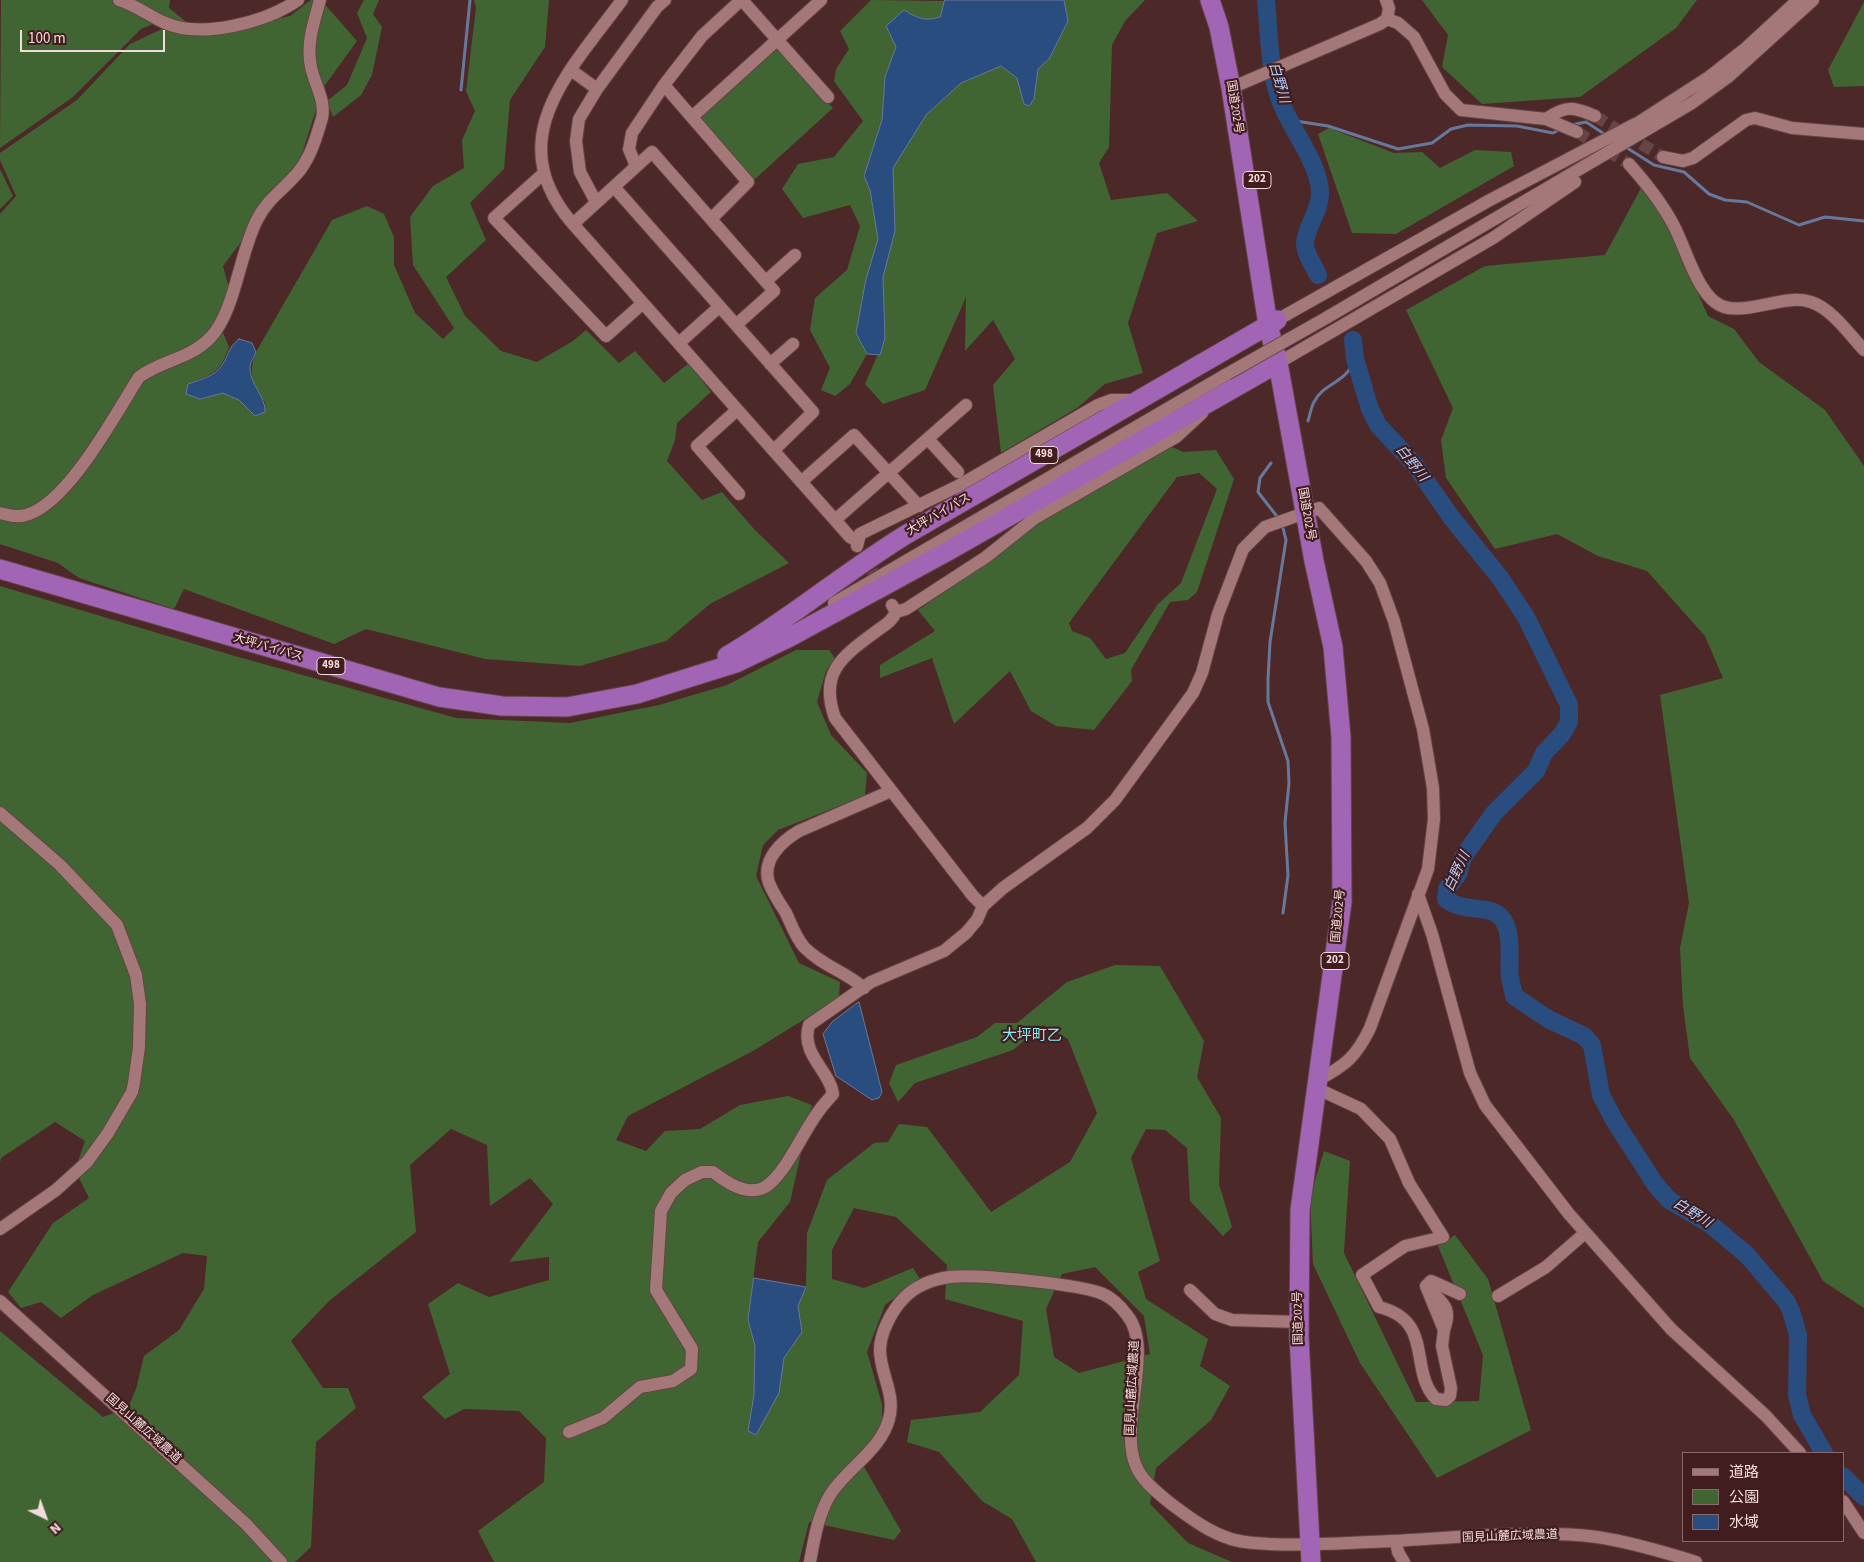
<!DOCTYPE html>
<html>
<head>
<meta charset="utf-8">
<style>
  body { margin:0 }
  #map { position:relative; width:1864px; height:1562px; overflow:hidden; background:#4d2829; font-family:"Source Sans 3","Noto Sans JP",sans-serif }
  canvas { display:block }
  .legend { position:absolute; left:1682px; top:1452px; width:162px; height:90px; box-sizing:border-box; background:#411d1f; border:1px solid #89696a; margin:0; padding:6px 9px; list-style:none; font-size:15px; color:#f4dbdb }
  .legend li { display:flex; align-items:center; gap:10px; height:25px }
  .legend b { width:25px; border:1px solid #89696a }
  .north { position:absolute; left:20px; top:1492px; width:50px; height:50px; -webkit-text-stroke:4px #411d1f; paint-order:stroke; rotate:138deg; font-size:14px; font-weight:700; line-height:20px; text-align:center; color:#f4dbdb }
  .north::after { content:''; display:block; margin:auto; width:18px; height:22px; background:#f4dbdb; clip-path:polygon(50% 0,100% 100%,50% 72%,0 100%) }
  .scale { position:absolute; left:20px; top:30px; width:145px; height:22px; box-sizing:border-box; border:2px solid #f4dbdb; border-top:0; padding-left:6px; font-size:15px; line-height:18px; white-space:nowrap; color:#f4dbdb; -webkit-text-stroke:4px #411d1f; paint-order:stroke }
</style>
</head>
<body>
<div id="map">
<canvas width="1864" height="1562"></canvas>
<ul class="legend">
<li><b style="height:6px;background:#a47879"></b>道路</li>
<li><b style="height:14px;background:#406533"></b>公園</li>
<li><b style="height:14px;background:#2a4d7f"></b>水域</li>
</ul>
<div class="north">N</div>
<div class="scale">100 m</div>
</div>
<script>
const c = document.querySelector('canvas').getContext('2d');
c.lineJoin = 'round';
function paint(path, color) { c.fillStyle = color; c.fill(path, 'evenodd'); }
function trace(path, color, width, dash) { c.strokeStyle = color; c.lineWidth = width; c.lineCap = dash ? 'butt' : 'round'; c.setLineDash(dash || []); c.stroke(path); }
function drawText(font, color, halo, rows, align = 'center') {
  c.font = font + ' "Source Sans 3","Noto Sans JP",sans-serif'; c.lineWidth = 4.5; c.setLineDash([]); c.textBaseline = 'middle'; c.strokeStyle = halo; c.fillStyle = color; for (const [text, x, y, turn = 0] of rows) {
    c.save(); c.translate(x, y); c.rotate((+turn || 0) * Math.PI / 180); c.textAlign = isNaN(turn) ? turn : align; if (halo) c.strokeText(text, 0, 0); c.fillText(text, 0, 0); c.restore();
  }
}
paint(new Path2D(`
  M1 0H170L169 8 190 25 162 20 141 29 73 97 0 148Z
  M311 0H321L357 41 323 88 298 166 223 266 230 292 222 330 229 347C219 374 214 373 188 384L186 394 201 399 223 393 239 400 266 404C253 384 247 376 256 352L332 220 367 206 384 214 394 237V265L415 313 443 339 454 328 413 265 410 217 433 186 464 168 462 140 475 111 466 91 476 8 474 0H549L545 47 510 100 504 169 470 203 486 240 446 277 465 316 501 351 537 362 573 341 586 330 619 363 635 351 664 383 689 363 711 392 677 423 675 440 667 461 702 500 722 492 754 529 789 563 710 604 666 641 580 666 485 659 366 629 334 644 184 589 174 609 79 578 58 563 0 544V214L16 196 0 160V153L77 100 130 44 164 28 246 26 290 16Z
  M364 0H379L373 14 382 27 372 75 361 95 333 117 327 101 347 85 367 38 357 13Z
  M871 0 945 1 940 17C925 22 917 18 904 10L896 47 885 77 882 120 864 176 870 190 878 239 866 279 856 333 867 354 850 384 835 396 821 390 830 368 810 330 815 298 847 270 860 226 850 205 803 218 782 189 798 164 834 157 863 121 834 81 836 69 849 49 840 31Z
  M1064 0H1145L1125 21 1112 45 1109 147 1099 163 1111 200 1167 193 1198 221 1157 233 1128 323 1143 373 1105 384 1077 408 1001 453 993 385 1015 359 993 320 965 351 966 297 925 390 883 404 865 384 885 338 883 277 895 231 893 168 926 115 961 83 1000 66 1017 77 1024 104 1034 99 1038 69 1049 59 1068 21Z
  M1422 0H1697L1676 28 1580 97 1482 104 1442 67 1448 35Z
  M1864 2V86L1834 87 1828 70Z
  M776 45 833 108 754 180 698 117Z
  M1329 128 1394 153 1422 152 1440 168 1475 150 1511 152 1514 166 1396 234 1352 233 1318 134Z
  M0 169 13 196 0 209Z
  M1641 188 1668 226 1708 316 1734 329 1759 362 1825 410 1864 466V1308L1823 1281 1734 1120 1690 1058 1683 1006 1680 948 1689 903 1660 695 1723 678 1705 636 1647 571 1598 556 1557 534 1495 549 1446 478 1441 440 1453 408 1406 310 1485 266 1605 255Z
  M1172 447 1183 452 1216 450 1234 479 1197 592 1188 600 1170 602 1131 670 1132 681 1094 730 1056 726 1031 711 1010 671 954 724 932 658 880 678V665L935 631 918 610 992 559 1041 520ZM1199 473 1217 489 1181 583 1158 604 1125 653 1106 659 1090 638 1072 631 1069 623 1177 477Z
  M0 586 228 654 456 718 570 723 659 705 727 685 796 650H829L835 658 826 671 817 702 831 735 867 773 865 796 778 830 763 845 756 876 799 963 840 982 839 998 753 1051 628 1116 616 1140 646 1151 665 1131 700 1129 740 1105 788 1096 812 1105 790 1202 758 1242 748 1320 755 1346 754 1395 748 1431 779 1393 784 1358 802 1332 798 1306 806 1286 807 1233 827 1180 874 1143 888 1142 899 1124 927 1127 991 1212 1070 1162 1097 1113 1068 1039 1043 1025 1013 1050 915 1083 898 1102 889 1083 896 1065 977 1037 995 1023H1017L1067 982 1115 965 1160 966 1204 1041 1197 1077 1221 1118 1219 1184 1232 1227 1223 1236 1190 1201 1187 1148 1165 1130 1146 1129 1131 1158 1160 1261 1138 1272 1146 1299 1208 1339 1200 1366 1230 1386 1211 1420 1156 1468 1150 1504 1188 1543 1232 1562H1036L1012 1519 982 1501 939 1452 907 1442 911 1420 980 1412 1019 1375 1023 1321 945 1299 947 1265 896 1217 854 1208 832 1250V1279L864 1288 913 1268 920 1279 885 1305 867 1352 882 1404V1444L863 1465 901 1531 894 1540 809 1522 799 1562H494L478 1531 544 1482 546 1438 519 1411 464 1409 445 1419 422 1397 450 1374 428 1304 458 1283 489 1297 549 1280V1257L509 1262 553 1204 530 1178 490 1206 487 1145 451 1129 410 1165 416 1232 329 1301 291 1341 323 1388H348L356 1408 316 1442 311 1547 295 1562H0V1331L103 1417 128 1408 136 1389 144 1356 179 1330 204 1289 207 1256 183 1253 93 1295 61 1318 41 1302 21 1308 8 1292 53 1223 89 1198 75 1170 85 1141 55 1122 1 1158 0 1163ZM1095 1267 1144 1316 1150 1354 1079 1373 1054 1357 1046 1309 1062 1274Z
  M1324 1151 1350 1161 1344 1253 1416 1402 1479 1401 1483 1355 1438 1246 1455 1235 1488 1279 1531 1430 1437 1478 1360 1363 1313 1264 1310 1197Z`), '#406533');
const water = new Path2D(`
  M945 0H1064L1068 21 1049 59 1038 69 1034 99 1029 106 1024 104 1017 78 1001 66 961 83 926 115 893 168 895 231 883 277 885 338 880 355 867 354 856 333 866 279 878 239 870 190 864 176 882 120 885 77 896 47 886 26 904 10C917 18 925 22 940 17Z
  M239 339 252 343 256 352C254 357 250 363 250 367 249 384 266 396 265 412L255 416 239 400 223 393 200 399 186 394 188 384C199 380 216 376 222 365 230 353 227 349 239 339Z
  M859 1002 882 1092 879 1098 872 1100 836 1076 823 1034 832 1022Z
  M754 1278 806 1287 798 1306 802 1332 784 1358 779 1393 756 1435 748 1431 754 1395 755 1346 748 1320Z`);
paint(water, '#2a4d7f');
trace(water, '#67789b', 1);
trace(new Path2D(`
  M461 90 470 0
  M1289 120 1328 126 1398 149 1432 143 1451 129 1468 125 1517 126 1553 133 1561 129
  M1571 125 1586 122 1606 135
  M1624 146 1654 165 1684 172 1709 194 1725 200 1747 202 1799 225 1825 217 1864 221
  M1308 421C1310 415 1311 407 1314 402 1324 382 1346 384 1355 359
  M1271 463 1260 478 1258 492 1279 519
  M1282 524 1286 540 1270 642 1268 679V702L1288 761 1289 783 1285 823 1288 875 1283 913`), '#67789b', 3);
trace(new Path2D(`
  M1266 0C1269 32 1269 64 1278 94 1287 126 1319 160 1320 192 1321 210 1306 226 1305 243 1305 254 1314 266 1318 275
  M1353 340 1355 359 1370 409 1378 425 1415 465 1451 517 1501 579 1526 617 1569 705V722L1562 734 1544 753 1536 771 1494 813 1463 857 1458 874 1447 889 1446 899C1455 908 1475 908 1487 910 1518 916 1507 957 1510 977 1511 984 1513 990 1514 996L1548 1019 1584 1036 1592 1045 1601 1095 1614 1120 1655 1184 1669 1200 1710 1224 1747 1255 1786 1301 1791 1311 1798 1335 1797 1395 1802 1415 1824 1453
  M1843 1476 1864 1497`), '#2a4d7f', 18);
trace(new Path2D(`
  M1595 116 1663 157
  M1577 132 1629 164
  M863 555 892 605`), '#664344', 12, [12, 6]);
const minor = new Path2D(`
  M119 0C135 5 148 15 163 22 201 40 266 22 298 0
  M622 0C570 71 499 139 573 224L850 537 857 541
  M742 0 828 97
  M1387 19 1398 23 1414 37 1445 94 1461 110 1546 119 1577 132
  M571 70 597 89
  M664 85 748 182 711 219
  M1231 88 1380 24 1387 19 1389 8 1386 0
  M692 117 821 0
  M1546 119C1566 105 1574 107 1595 116
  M1630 128 1709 77 1746 48 1798 0
  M1663 157 1683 161 1693 158 1746 120 1755 118 1792 128 1864 134
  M1629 164C1646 183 1662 203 1674 226 1685 247 1696 288 1715 302 1738 321 1783 292 1811 302 1832 309 1849 334 1864 350
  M636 166 629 149 632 133 664 85 702 36 741 0
  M543 174 494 218 606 336 643 303
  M614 187 813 412 774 450
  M596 202 580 172 576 141 579 119 597 89 657 7 665 0
  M573 224 652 152 774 291 736 325
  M766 281 795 255
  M1326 318 1692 103 1728 77 1813 0
  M1277 320 1490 200 1635 124
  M679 343 719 307
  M1278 363 1493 238 1575 182
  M770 364 793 344
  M737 410 697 446 739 494
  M928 439 958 472
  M801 482 854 435 919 506
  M0 513C9 515 17 518 26 515 68 504 116 413 139 377 164 359 189 360 211 337 236 309 240 250 258 218 268 198 287 187 300 170 311 156 317 135 322 118 326 101 314 83 311 67 306 44 314 22 320 0
  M835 520 966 405
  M857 546 860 534 958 486 1098 405 1111 400H1136
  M834 603 1227 374
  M892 605 896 612 906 609 986 557 1035 518 1176 437 1202 413
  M896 612C892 622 883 626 874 633 841 657 819 674 835 718L973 896 983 906
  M0 813 60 865 117 925 136 975 140 1004 139 1047 134 1083 132 1092 108 1133 87 1162 56 1190 0 1229
  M1418 894 1432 934 1470 1073 1485 1105 1569 1214 1671 1329 1766 1416 1800 1453
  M864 988C846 972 821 965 804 947 796 938 791 924 786 913 780 904 773 893 769 883 761 860 782 841 799 831L891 791
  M1318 1089 1361 1109 1390 1139 1409 1183 1443 1237 1405 1246 1362 1275 1379 1307C1435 1321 1408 1370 1436 1399L1446 1400 1450 1396 1451 1388 1442 1346 1444 1330 1426 1286 1431 1281 1460 1294
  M1429 1289C1444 1304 1452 1308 1444 1330
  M1190 1290 1215 1314 1232 1320 1299 1322
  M1498 1296 1546 1267 1585 1233
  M0 1301 246 1524 281 1562
  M569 1432 603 1418 640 1387 673 1381 691 1369 692 1349 656 1290 661 1211 671 1193 685 1180 702 1172H713C726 1182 747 1197 765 1187 785 1175 802 1134 816 1115 821 1107 827 1101 833 1094 830 1071 800 1054 809 1025L871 982 944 951 966 933 977 920 983 906 1003 888 1087 828 1115 800 1193 693 1202 673 1218 614 1243 549 1265 527 1319 508 1366 561 1380 583 1394 621 1423 729 1433 788 1434 819 1428 869 1370 1028C1356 1057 1346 1065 1318 1080
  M1843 1501 1864 1533
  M1396 1541 1398 1552 1404 1562
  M810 1562C814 1539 818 1515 830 1495 846 1469 881 1450 889 1419 896 1394 880 1374 880 1350 880 1333 892 1310 904 1298 915 1286 933 1279 950 1277 975 1274 1081 1284 1103 1294 1112 1298 1121 1307 1127 1315 1155 1349 1118 1424 1136 1466 1142 1481 1158 1493 1170 1503 1189 1517 1208 1532 1231 1539 1243 1543 1257 1543 1269 1544 1310 1546 1350 1543 1391 1541 1455 1538 1534 1529 1597 1537 1630 1542 1664 1552 1696 1562`);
const highway = new Path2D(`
  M1210 0 1219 27 1231 88 1268 325 1278 363 1314 561 1333 647 1341 737 1342 902 1300 1210 1299 1337 1311 1562
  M0 569 439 697 502 706 567 707 637 694 736 663 790 637 950 550 1278 363
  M727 656C790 619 845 572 907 534L1277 320`);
trace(minor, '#644446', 14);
trace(highway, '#644446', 21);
trace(minor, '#a47879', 12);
trace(highway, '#a265b5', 19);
const minorBridge = new Path2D(`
  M1227 374 1326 318`);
trace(minorBridge, '#644446', 14, []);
trace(minorBridge, '#a47879', 12);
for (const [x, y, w] of [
  [1257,180,28],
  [1044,455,28],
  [331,666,28],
  [1335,961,28]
]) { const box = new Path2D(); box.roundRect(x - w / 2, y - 8.5, w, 17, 4); c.fillStyle = '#411d1f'; c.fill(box); trace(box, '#f4dbdb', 1); }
drawText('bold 11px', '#f4dbdb', null, [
  ["202",1257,180],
  ["498",1044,455],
  ["498",331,666],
  ["202",1335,961]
]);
drawText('12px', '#f4dbdb', '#411d1f', [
  ["国道202号",1234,107,81],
  ["国道202号",1306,514,80],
  ["大坪バイパス",939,515,-30],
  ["大坪バイパス",268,648,16],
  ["国道202号",1339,916,-85],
  ["国道202号",1299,1318,-91],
  ["国見山麓広域農道",1133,1388,-87],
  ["国見山麓広域農道",143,1429,42],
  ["国見山麓広域農道",1510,1537,-2]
]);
drawText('italic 14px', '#adcdfb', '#411d1f', [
  ["白野川",1278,83,74],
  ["白野川",1411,464,51],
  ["白野川",1458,872,-65],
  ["白野川",1692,1214,32]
]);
drawText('15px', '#82eef1', '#411d1f', [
  ["大坪町乙",1032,1037]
]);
</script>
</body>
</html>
